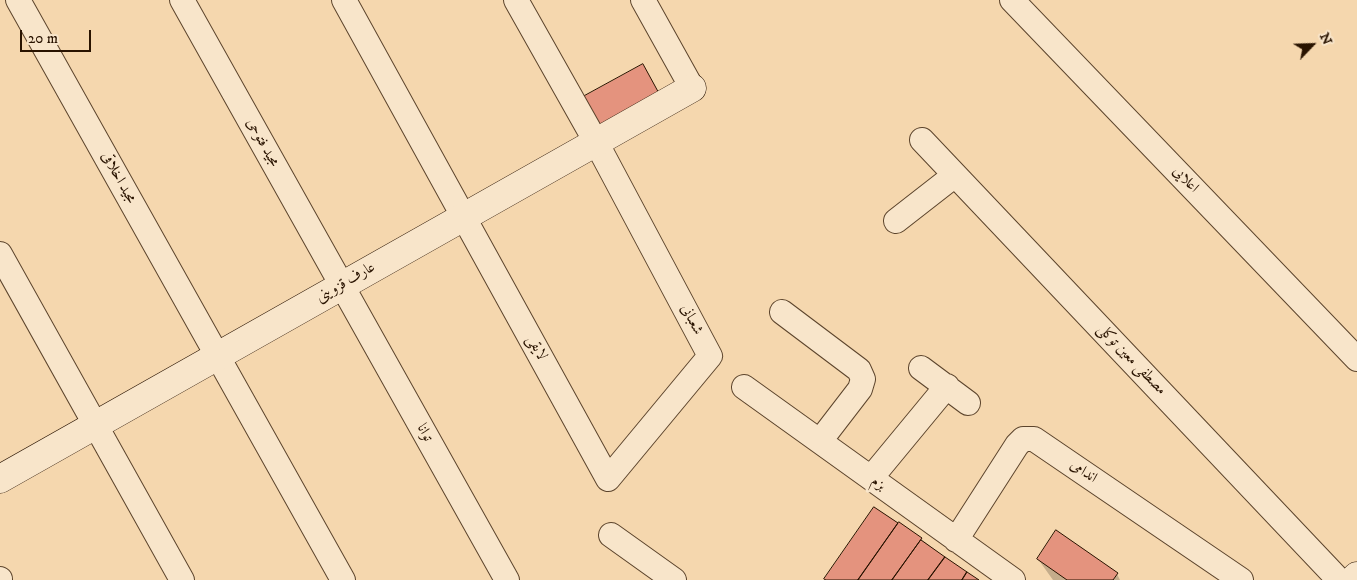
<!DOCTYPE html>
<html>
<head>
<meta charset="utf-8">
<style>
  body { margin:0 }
  #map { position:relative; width:1357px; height:580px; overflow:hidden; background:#f5d7ae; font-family:"IM FELL DW Pica",serif }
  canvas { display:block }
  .north { position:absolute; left:1287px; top:20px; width:50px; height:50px; -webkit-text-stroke:4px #f8e5ca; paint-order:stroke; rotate:66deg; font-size:14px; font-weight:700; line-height:20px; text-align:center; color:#291300 }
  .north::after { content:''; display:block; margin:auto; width:18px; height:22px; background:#291300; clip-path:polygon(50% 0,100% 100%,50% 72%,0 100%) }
  .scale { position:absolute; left:20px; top:30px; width:71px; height:22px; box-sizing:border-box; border:2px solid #291300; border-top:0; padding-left:6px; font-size:15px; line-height:18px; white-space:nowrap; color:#291300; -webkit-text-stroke:4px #f8e5ca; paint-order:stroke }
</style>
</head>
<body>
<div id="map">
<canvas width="1357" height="580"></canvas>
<div class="north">N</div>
<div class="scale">20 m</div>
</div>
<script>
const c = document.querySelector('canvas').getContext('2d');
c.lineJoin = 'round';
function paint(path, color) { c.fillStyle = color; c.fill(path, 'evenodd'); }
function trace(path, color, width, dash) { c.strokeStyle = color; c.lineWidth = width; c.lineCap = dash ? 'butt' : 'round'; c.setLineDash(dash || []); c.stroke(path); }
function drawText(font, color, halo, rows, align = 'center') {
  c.font = font + ' "IM FELL DW Pica",Amiri,serif'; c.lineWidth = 5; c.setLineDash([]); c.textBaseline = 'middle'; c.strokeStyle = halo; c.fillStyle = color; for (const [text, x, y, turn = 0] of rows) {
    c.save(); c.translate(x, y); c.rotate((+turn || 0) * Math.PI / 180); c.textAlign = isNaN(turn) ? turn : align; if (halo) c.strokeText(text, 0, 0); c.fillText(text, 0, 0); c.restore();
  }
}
paint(new Path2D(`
  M874 509 921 539 975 580H826Z
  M1038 559 1117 574 1120 580H1053Z`), '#0003');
const building = new Path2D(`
  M643 64 661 97 600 133 579 99Z
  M874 507 898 523 858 580H826L824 579Z
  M899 522 922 538 892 580H858Z
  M1056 530 1118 573 1113 580H1067L1037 559Z
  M921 540 945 557 928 580H892Z
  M945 557 967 572 962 580H928Z
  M967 572 979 580H962Z`);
paint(building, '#e4937e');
trace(building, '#291300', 1);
const street = new Path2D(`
  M18 0 343 580
  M182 0 507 580
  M344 0 608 479 710 356 596 142 516 0
  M643 0 692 88
  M1012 0 1357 359
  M922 140 1339 580
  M896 221 955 175
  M0 254 182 580
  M782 312 859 370 863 379 860 389 820 441
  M921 368 968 403
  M744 387 1013 580
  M871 478 947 386
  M611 535 674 580
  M956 540 1017 445 1023 439H1034L1241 580
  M0 579V580`);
const secondary = new Path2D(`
  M0 479 692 88
  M1353 580 1357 576`);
trace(street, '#5c442c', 26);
trace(secondary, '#291300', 29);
trace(street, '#f8e5ca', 24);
trace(secondary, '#f8e5ca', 28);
drawText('15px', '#291300', '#f8e5ca', [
  ["مجید فتوحی",262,143,61],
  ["مجید اخلاقی",118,178,61],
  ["اعلایی",1185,180,46],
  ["عارف قزوینی",346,283,-30],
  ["شعبانی",691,320,62],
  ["لایقی",536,348,61],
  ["مصطفی معین توکلی",1131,360,46],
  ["توانا",424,433,61],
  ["اندامی",1083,472,34],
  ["بزم",878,484,36]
]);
</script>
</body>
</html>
